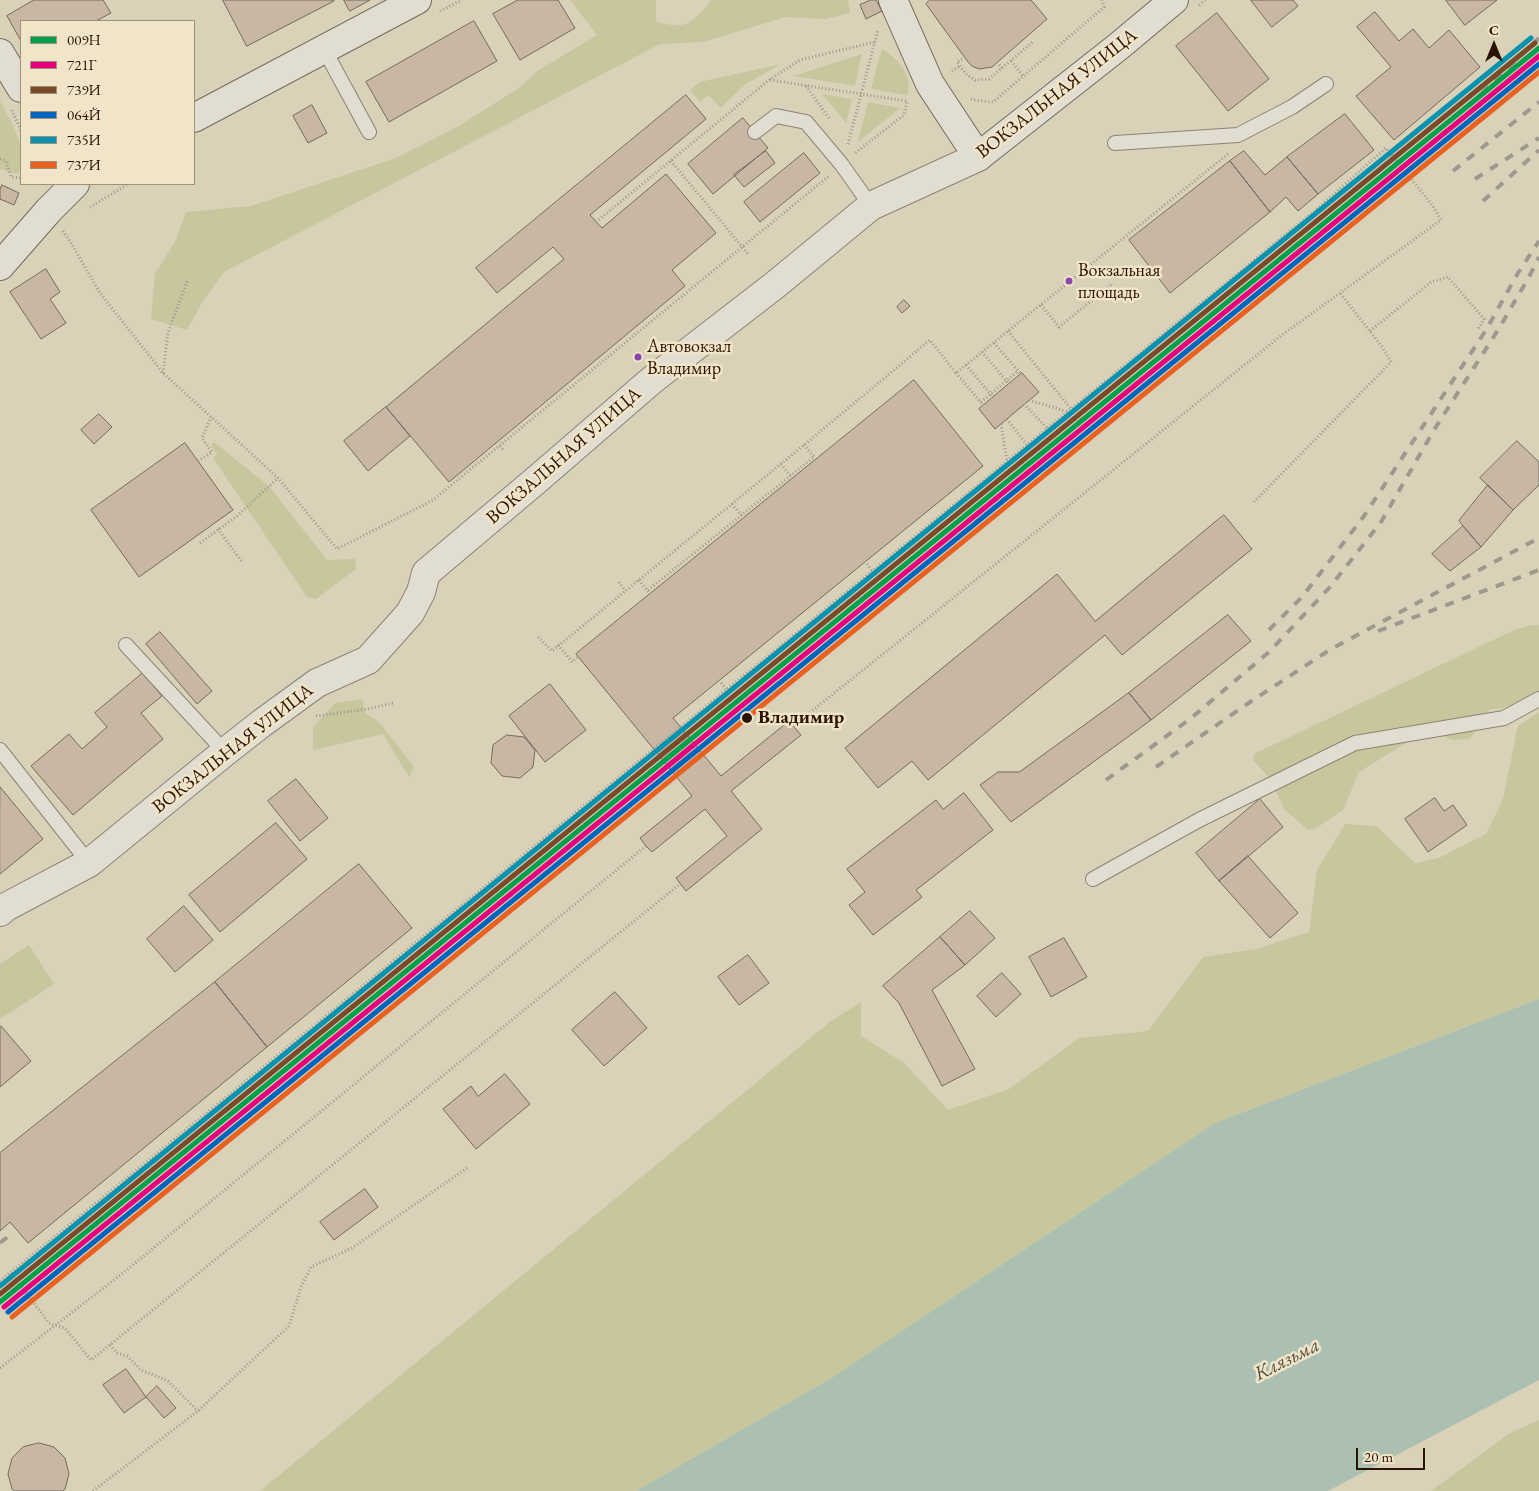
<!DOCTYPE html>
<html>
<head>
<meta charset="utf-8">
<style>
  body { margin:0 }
  #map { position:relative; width:1539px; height:1491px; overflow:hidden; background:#dad1b9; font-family:"EB Garamond",serif }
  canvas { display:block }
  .legend { position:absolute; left:20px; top:20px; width:175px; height:165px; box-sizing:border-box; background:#f0e5c8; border:1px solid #a29178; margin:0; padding:6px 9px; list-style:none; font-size:15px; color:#2c1201 }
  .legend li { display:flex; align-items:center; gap:10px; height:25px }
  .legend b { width:25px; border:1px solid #a29178 }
  .north { position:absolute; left:1469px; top:20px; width:50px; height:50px; -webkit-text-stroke:4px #f0e5c8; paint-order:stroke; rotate:0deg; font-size:14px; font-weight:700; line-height:20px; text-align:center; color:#2c1201 }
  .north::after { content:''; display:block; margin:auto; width:18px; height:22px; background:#2c1201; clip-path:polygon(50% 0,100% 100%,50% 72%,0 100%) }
  .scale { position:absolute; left:1356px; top:1448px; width:69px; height:22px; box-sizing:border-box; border:2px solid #2c1201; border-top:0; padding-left:6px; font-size:15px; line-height:18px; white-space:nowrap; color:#2c1201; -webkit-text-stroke:4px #f0e5c8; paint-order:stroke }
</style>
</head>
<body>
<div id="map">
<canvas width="1539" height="1491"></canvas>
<ul class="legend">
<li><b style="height:6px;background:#029f4d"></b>009Н</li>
<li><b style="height:6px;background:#e5007d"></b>721Г</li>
<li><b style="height:6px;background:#7a4b2a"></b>739И</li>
<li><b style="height:6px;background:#0065bd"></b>064Й</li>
<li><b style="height:6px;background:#0792af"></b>735И</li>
<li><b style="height:6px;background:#e86120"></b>737И</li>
</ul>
<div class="north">С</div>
<div class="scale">20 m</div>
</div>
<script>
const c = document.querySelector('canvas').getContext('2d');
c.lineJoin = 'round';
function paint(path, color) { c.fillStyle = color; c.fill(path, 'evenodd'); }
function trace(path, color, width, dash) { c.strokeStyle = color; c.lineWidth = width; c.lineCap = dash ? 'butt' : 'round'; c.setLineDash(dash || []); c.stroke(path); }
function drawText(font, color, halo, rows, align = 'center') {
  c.font = font + ' "EB Garamond",serif'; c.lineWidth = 5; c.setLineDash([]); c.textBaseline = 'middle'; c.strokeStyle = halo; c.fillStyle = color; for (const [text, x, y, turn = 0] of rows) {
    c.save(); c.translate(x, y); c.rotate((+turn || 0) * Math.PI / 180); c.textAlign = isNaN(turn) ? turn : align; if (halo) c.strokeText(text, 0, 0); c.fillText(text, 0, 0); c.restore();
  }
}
paint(new Path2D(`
  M570 0H656V21C665 25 679 27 688 23 694 21 708 6 711 0H848L850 13 825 19 786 17 703 42 660 44 224 272 201 304 187 330 151 319 155 274 176 240 186 212 251 206 396 158 457 127 519 88 539 70 597 35Z
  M882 49C897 58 914 75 907 95L871 89Z
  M862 54 855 86 793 76Z
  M781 64 746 84 720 108 709 95 700 102 690 90 700 82Z
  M822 94 852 99 846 123Z
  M0 101C10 121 31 152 18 174L0 169Z
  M868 102 900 108 858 142Z
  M214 442 270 487 327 560 355 559 356 569 316 599 307 597 213 458 217 454 211 446Z
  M1532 625H1539V690L1513 706 1489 710 1470 739 1452 740 1432 732 1414 738 1359 772 1343 810 1315 829 1308 830 1284 809 1270 779 1253 760 1254 754 1514 630Z
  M363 699 365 713 379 722 414 767 409 777 383 734 313 750V727L335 703Z
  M1539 712V999L1215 1123 833 1377 636 1491H260L831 1021 861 1002V1036L904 1063 948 1110 1009 1089 1079 1038 1148 1031 1203 957 1257 949 1309 932 1317 870 1345 824 1376 826 1415 863 1439 858 1486 834 1503 799 1518 726Z
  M29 945 54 984 0 1019V964Z
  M1539 1420V1491H1431L1510 1433Z`), '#c8c69d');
paint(new Path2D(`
  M1539 999V1380L1328 1491H636L833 1377 1215 1123Z`), '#acc0b2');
const building = new Path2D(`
  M34 0H103L111 13 96 21H21V41L7 16Z
  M223 0H334V1L247 46Z
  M344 0H370L350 11Z
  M518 0H558L575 28 520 60 493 14Z
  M871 0H876L882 11 866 19 860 5Z
  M930 0H1031L1047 19 992 67 979 69 972 66 968 62 926 4Z
  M1251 0H1293L1298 6 1272 27Z
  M1446 0H1497L1465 25Z
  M1375 12 1399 41 1413 29 1429 48 1449 30 1480 67 1394 140 1356 96 1391 67 1357 27Z
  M1217 13 1269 79 1228 111 1176 46Z
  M474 21 497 61 389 122 366 82Z
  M686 95 706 119 590 215 602 228 666 174 716 233 672 270 685 286 449 482 386 407 564 259 553 247 497 293 476 268Z
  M312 105 327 133 308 143 293 116Z
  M1345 114 1374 150 1318 194 1287 157Z
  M743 118 768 148 713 194 688 164Z
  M766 151 775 163 744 187 734 175Z
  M1244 151 1265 175 1287 157 1318 194 1298 211 1286 197 1270 212 1230 161Z
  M804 153 820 173 760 222 744 202Z
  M1230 161 1270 212 1170 293 1129 240Z
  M2 185 19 193 14 205 0 199V190Z
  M46 269 60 292 50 299 66 323 41 339 10 292Z
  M904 300 910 306 902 313 897 307Z
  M1022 373 1039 392 995 429 979 409Z
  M914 380 983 466 673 718 721 776 789 721 801 735 731 791 762 829 686 891 676 878 727 836 705 809 652 852 646 846 640 838 692 796 576 654Z
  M386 407 410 436 368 471 344 441Z
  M99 414 112 427 94 444 81 430Z
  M1517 441 1539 462V485L1513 510 1480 478Z
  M185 443 233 510 139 577 91 510Z
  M1488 485 1513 510 1481 547 1459 521Z
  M1224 515 1252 549 1122 655 1105 635 928 780 912 761 878 788 845 748 1057 574 1095 621Z
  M1463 526 1481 547 1450 571 1432 554Z
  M1228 615 1251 641 1151 720 1129 693Z
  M160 632 212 691 197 704 146 644Z
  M143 673 162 696 141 713 163 739 73 815 31 766 69 734 82 749 107 727 95 713Z
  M550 684 586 730 545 762 509 716Z
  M1129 693 1151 720 1011 822 980 785 998 772H1019Z
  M507 735 524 737 535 750 533 767 520 778 502 776 491 763 493 745Z
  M296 779 328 818 300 841 268 801Z
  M0 787 43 839 0 874Z
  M964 793 993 830 916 890 922 897 873 935 849 905 865 892 847 869 936 800 943 809Z
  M1435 798 1444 811 1453 805 1467 825 1428 852 1405 819Z
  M1260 799 1283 827 1219 881 1196 853Z
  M276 823 307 859 220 932 189 895Z
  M1248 856 1298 913 1270 938 1219 881Z
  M359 864 412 928 267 1047 215 982Z
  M184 906 213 940 175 972 147 939Z
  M970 911 995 938 965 965 940 937Z
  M940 937 965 965 932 990 975 1069 942 1086 899 1003 883 986Z
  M1064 938 1087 977 1051 997 1029 957Z
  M748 955 769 983 739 1005 718 977Z
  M1002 973 1021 994 996 1017 977 996Z
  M215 982 267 1047 28 1243 10 1222 0 1231V1153Z
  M615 992 647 1028 604 1066 572 1030Z
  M1 1026 31 1061 0 1087V1027Z
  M505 1074 530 1104 476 1149 443 1109 471 1086 478 1096Z
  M365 1189 378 1207 334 1240 320 1222Z
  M126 1369 146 1397 124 1413 103 1385Z
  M157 1386 176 1408 164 1418 146 1397Z
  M39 1443 54 1447 65 1458 69 1474 65 1489 63 1491H14L12 1489 8 1474 12 1458 23 1447Z`);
paint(building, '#c8b7a4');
trace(building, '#736a5c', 1);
const lane = new Path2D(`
  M324 49 369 132
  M755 132 776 116 806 122 842 165 871 206
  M1115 143 1238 135 1292 107 1326 84
  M126 645 225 752
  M0 750 89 863
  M1093 879 1199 820 1355 743 1504 718 1539 699`);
const street = new Path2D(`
  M0 912 6 907 89 863 225 752 262 723 317 683 368 660 410 613 421 592 426 573 534 482 652 380 775 285 871 206 978 157`);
const secondary = new Path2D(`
  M893 0 930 84 978 157 1119 46 1174 0
  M0 53 21 88
  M194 118 417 0
  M0 266 49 210 75 184`);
trace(lane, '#8c8374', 16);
trace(street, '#8c8374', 30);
trace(secondary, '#736a5c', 30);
trace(new Path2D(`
  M1199 5 1205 0
  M440 11 462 0
  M965 57 957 62 966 74 975 80 989 79 1034 41
  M1011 61 1023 76
  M997 62 1002 68
  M952 71 960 66
  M770 80 907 101 904 115 855 153
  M806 86 829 118
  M971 99 974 100 993 102 1104 7 1102 0
  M12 110 21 131
  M848 144 878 30
  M0 159 6 161 11 177 21 178
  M671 161 748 254
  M90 207 128 184
  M596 222 769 80 800 60 875 42
  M63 231 71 243 100 293 163 373 278 478 337 549 433 500 829 176
  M1041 305 1059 327 1112 284
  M1008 331 1071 409
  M1370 331 1431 282 1448 277 1484 319 1478 329
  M994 343 1021 374
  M982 352 1009 384
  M966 365 993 397
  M163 373 168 333 188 279
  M956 373 983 405
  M1029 400 1068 412
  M981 402 1018 371
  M1024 404 1047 428
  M1007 419 1027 445
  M1001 424 1007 461
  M500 446 504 451
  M198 461 212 452 202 438 211 417
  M781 464 793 479
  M1254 502 1391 362 1383 348 1340 293
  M732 504 744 518
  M218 529 242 562
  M200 543 237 516 278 478
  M865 561 872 571
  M639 580 650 594
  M619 582 625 591
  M648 590 814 457 804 445
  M538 637 552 651 804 445 930 340 956 373 1228 154
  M558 645 572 662 578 657
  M719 680 726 689
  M316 716 368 709 393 703
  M11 1273 49 1323 65 1328 91 1360 680 884
  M0 1281 1318 208 1386 148 1433 206 1441 220 1282 335 793 726
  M110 1345 117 1353 127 1356 141 1370 168 1381 198 1411
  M0 1368 123 1273 646 846
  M93 1491 198 1411 289 1326 301 1287 311 1267 352 1248 467 1168`), '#9e988e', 3, [1, 2.5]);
trace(lane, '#e2ddd1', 14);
trace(street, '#e2ddd1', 28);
trace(secondary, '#e2ddd1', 28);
trace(new Path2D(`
  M1482 93 1539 38
  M1453 171 1539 102
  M1475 179 1539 138
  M1483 201 1539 150
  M1269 630 1302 597 1364 516 1486 330 1518 273 1539 241
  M1378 631 1539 570
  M1156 767 1250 702 1331 649 1539 538
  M1106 780 1190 719 1269 652 1330 587 1381 522 1434 430 1498 330 1529 277 1539 257
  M0 1243 11 1234`), '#9e988e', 4, [9, 9]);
trace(new Path2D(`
  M0 1302 1539 48`), '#029f4d', 5);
trace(new Path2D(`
  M4 1307 1539 56`), '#e5007d', 5);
trace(new Path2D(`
  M0 1294 1535 43`), '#7a4b2a', 5);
trace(new Path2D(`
  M8 1312 1539 64`), '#0065bd', 5);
trace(new Path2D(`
  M0 1286 1531 38`), '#0792af', 5);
trace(new Path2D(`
  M12 1317 1539 72`), '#e86120', 5);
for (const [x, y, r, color] of [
  [1069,281,4.5,"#8e44ad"],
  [638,357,4.5,"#8e44ad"],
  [747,718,6,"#2c1201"]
]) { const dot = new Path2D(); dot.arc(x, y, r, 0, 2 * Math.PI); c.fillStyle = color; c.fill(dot); trace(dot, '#f0e5c8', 2); }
drawText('18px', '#2c1201', '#f0e5c8', [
  ["Вокзальная",1078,271],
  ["площадь",1078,293],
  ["Автовокзал",647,347],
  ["Владимир",647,369]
], 'left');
drawText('19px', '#2c1201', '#f0e5c8', [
  ["ВОКЗАЛЬНАЯ УЛИЦА",1057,94,-38],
  ["ВОКЗАЛЬНАЯ УЛИЦА",564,456,-41],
  ["ВОКЗАЛЬНАЯ УЛИЦА",233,749,-38]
]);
drawText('bold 19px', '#2c1201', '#f0e5c8', [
  ["Владимир",758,718]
], 'left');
drawText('italic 20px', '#524c3e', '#f0e5c8', [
  ["Клязьма",1287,1360,-27]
]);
</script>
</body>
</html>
